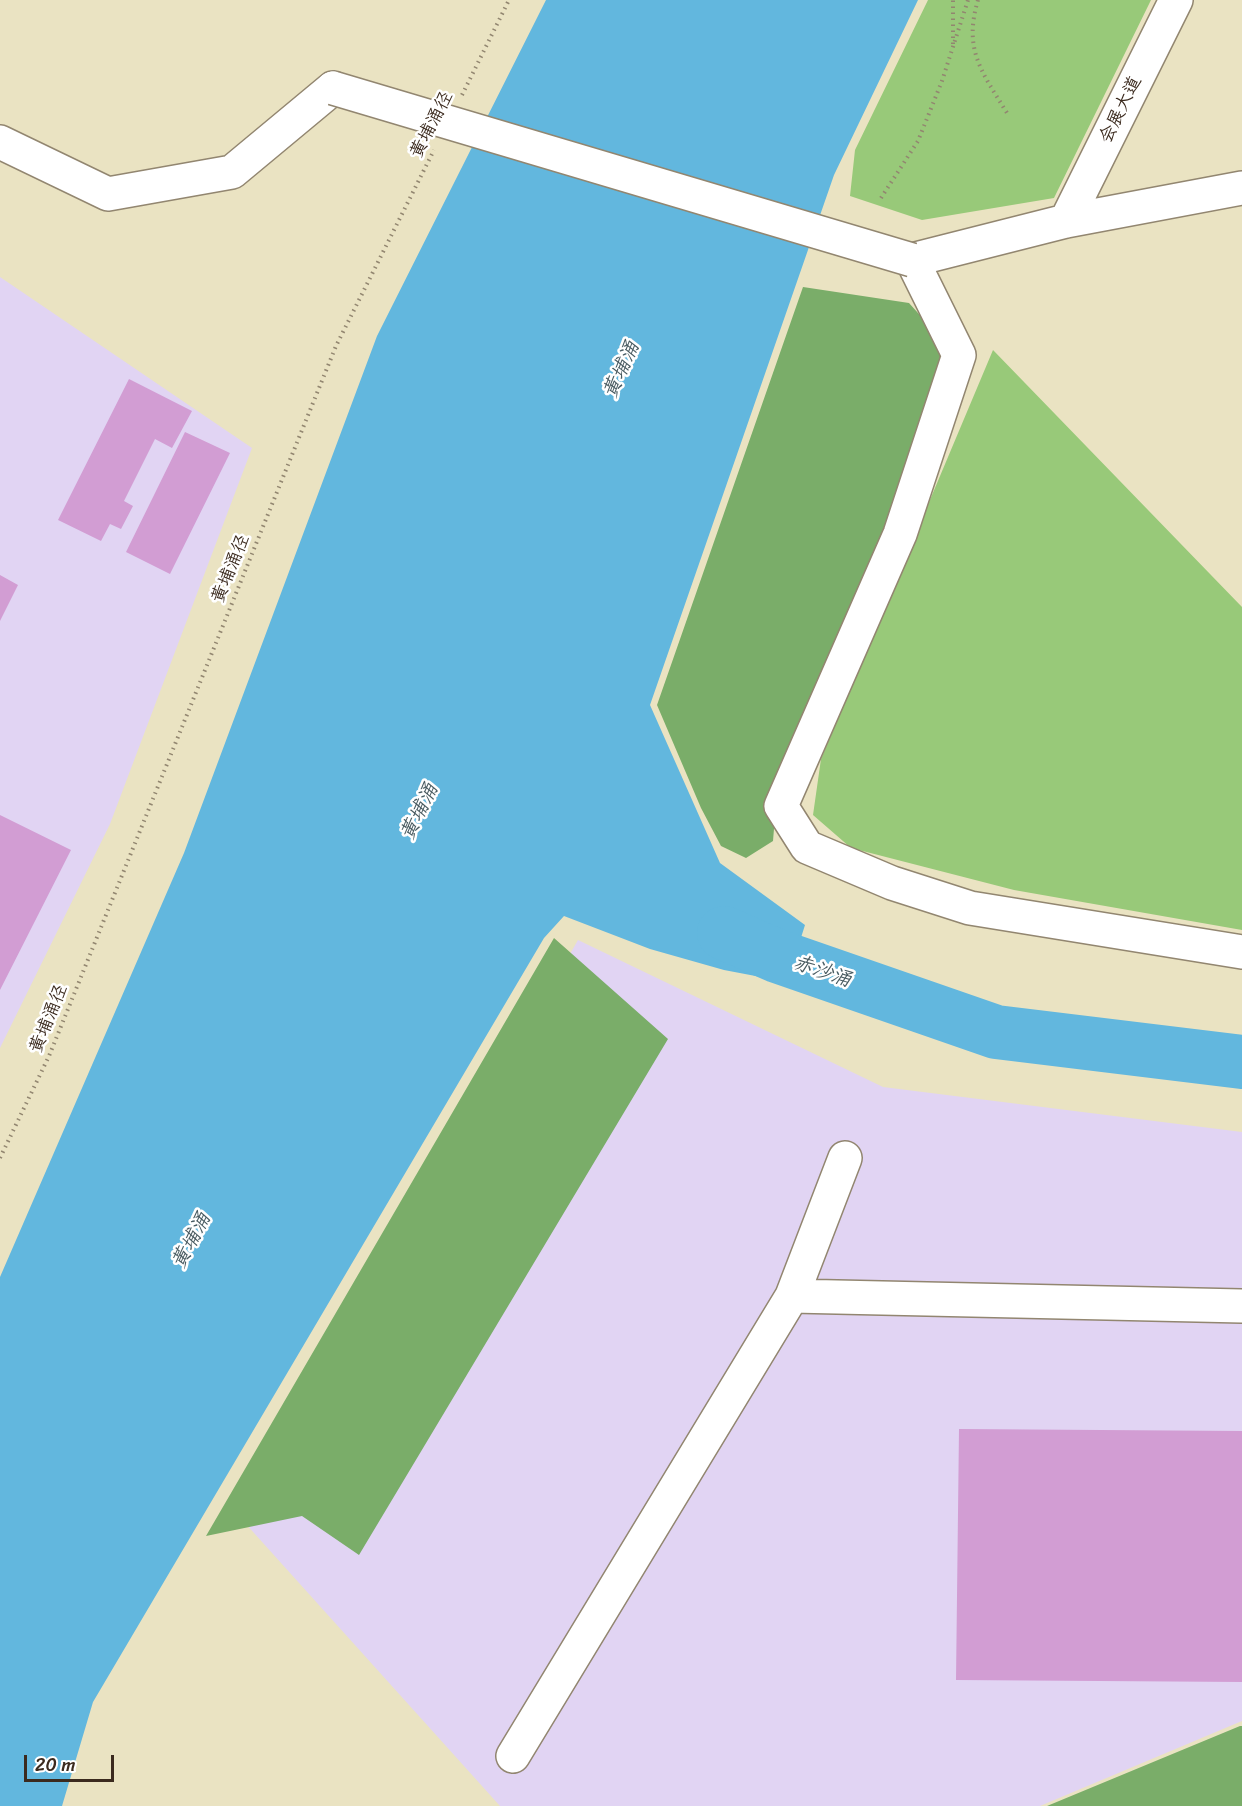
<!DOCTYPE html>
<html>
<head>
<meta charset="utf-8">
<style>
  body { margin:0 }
  #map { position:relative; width:1242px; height:1806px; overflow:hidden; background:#eae3c2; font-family:Sriracha,sans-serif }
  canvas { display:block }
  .scale { position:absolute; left:24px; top:1755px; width:90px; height:27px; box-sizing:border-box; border:3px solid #3b2a1e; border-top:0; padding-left:8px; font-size:18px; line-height:21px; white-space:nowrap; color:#3b2a1e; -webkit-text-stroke:4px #fff; paint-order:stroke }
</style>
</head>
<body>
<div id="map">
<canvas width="1242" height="1806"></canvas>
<div class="scale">20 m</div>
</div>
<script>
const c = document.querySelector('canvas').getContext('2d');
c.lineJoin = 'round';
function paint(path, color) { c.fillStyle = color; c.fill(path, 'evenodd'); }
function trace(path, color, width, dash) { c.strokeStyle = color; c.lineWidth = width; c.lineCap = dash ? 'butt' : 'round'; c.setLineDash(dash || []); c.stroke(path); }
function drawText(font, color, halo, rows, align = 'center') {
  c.font = font + ' Sriracha,"LXGW WenKai TC",sans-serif'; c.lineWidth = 5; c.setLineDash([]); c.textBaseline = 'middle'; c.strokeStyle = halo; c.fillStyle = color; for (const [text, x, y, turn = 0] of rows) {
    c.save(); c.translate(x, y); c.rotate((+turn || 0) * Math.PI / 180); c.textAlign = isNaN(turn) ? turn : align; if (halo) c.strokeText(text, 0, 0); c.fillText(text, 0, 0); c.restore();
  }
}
paint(new Path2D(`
  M0 277 252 448 110 824 0 1048Z
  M578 940 883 1087 1242 1132V1721L1040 1806H500L245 1523Z`), '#e1d4f3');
paint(new Path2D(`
  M928 0H1151L1054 198 922 220 850 196 855 150Z
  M993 350 1242 607V930L1014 890 851 848 813 815 821 759Z`), '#98c979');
paint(new Path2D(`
  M803 287 909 303 954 353 896 528 777 792 773 841 746 858 721 846 701 808 657 705Z
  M554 938 668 1039 359 1555 302 1516 206 1536Z
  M1240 1726H1242V1806H1047Z`), '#7aad69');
paint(new Path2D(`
  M546 0H918L834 175 650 705 720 863 805 925 787 982 724 970 650 949 564 916 544 938 93 1702 62 1806H0V1277L184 853 377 336Z`), '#62b7de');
trace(new Path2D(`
  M724 933 777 956 996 1032 1242 1062`), '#62b7de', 54);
paint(new Path2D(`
  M129 379 192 411 172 448 155 439 124 501 133 506 121 529 110 524 101 541 58 520Z
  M185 432 230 453 170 574 126 552Z
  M0 575 18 585 0 621Z
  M0 815 71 850 0 990Z
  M959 1429 1242 1431V1682L956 1680Z`), '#d29dd3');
const minor = new Path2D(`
  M0 142 108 194 232 172 333 88
  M1242 188 1066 221 912 260 959 355 900 534 781 806 807 847 892 883 970 908 1242 952
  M1066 221 1176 0
  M792 1296 1242 1306
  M513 1756 792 1296 845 1158`);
trace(minor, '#928670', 36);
trace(new Path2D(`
  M978 0C963 50 982 72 1007 113
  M953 44V0
  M462 95 509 0
  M881 198 918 141 942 81 968 0
  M0 1158 49 1056 336 346 434 150`), '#928670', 4, [1.5, 4.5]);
trace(minor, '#fff', 33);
const minorBridge = new Path2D(`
  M333 88 912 260`);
trace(minorBridge, '#928670', 36, []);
trace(minorBridge, '#fff', 33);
drawText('18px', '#3b2a1e', '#fff', [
  ["会展大道",1121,110,-64],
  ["黄埔涌径",432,125,-63],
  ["黄埔涌径",231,569,-68],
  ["黄埔涌径",49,1019,-68]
]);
drawText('italic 20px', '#495b61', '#fff', [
  ["黄埔涌",622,370,-66],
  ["黄埔涌",420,812,-64],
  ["赤沙涌",822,972,19],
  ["黄埔涌",192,1241,-62]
]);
</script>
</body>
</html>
